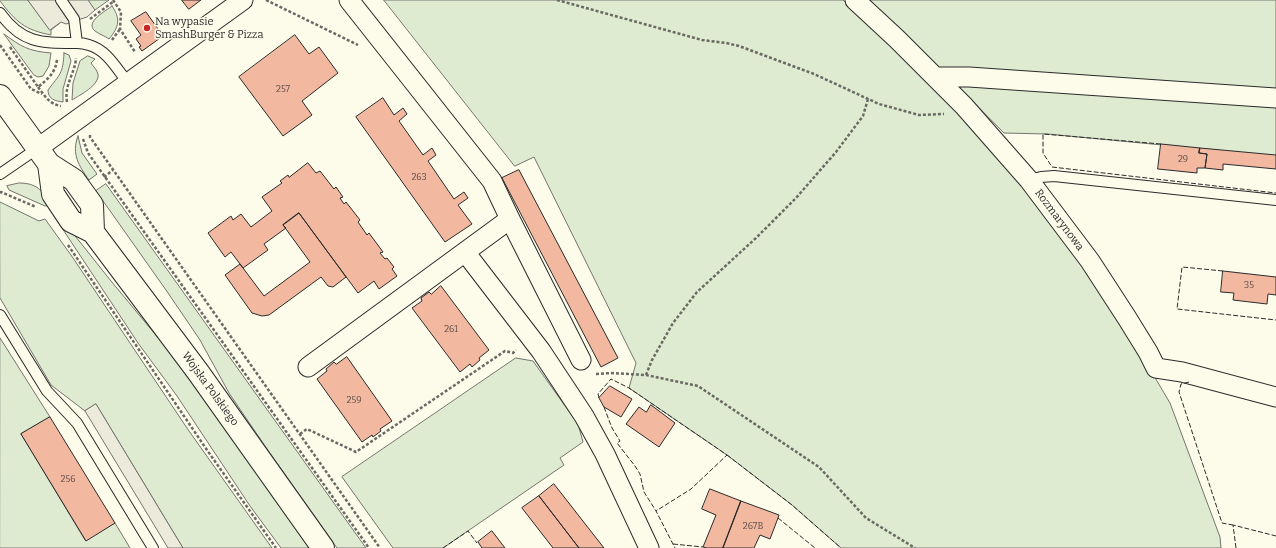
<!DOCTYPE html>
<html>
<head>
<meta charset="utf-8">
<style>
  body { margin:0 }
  canvas { display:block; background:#fdfbea }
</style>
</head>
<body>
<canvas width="1276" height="548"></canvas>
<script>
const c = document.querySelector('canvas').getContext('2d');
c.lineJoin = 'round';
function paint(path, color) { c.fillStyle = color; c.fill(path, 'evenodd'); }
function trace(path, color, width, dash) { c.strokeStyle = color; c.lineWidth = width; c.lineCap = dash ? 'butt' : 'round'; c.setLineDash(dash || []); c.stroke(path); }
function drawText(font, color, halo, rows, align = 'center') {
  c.font = font + ' Bitter,serif'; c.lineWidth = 3; c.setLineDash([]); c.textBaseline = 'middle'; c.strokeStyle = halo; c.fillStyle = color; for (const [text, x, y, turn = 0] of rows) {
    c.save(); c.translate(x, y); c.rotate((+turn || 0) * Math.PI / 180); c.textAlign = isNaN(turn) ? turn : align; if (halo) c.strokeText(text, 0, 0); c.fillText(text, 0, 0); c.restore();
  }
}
const green = new Path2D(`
  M1 0H28L50 29 60 23 51 30V35C25 30 16 22 0 1Z
  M88 0H109L95 10Z
  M384 0H843L938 92 1012 172 1076 256 1144 359 1170 403 1220 537 1221 548H841L792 505 727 455 629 388 636 363 534 157 515 166Z
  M870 0H1276V156L1048 134 1004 133 925 53Z
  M112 6C121 19 119 27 109 39 105 36 99 34 95 31 84 22 106 11 112 6Z
  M4 34C22 47 28 51 51 53L49 66 43 76 38 77 34 75Z
  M64 53 69 55 71 61 63 89V102C55 101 48 99 48 90 60 74 63 74 64 53Z
  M88 56 95 59 91 63C93 66 97 70 98 74 100 85 80 95 72 100L73 83 80 61Z
  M78 136 82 153 97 174 89 180C79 166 71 154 78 136Z
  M19 183C38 183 42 191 52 205L45 206 9 190 7 186Z
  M106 184 366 548H337L267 449 229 393 200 340 166 290 96 191Z
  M0 202 39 221 45 219 71 255 189 431 272 548H183L96 404 85 411 51 385 0 298Z
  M60 217 111 281 174 357 309 548H281L250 506 177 396 138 343 58 222Z
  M0 338 50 417 21 434 85 540 115 523 130 548H0Z
  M516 358 533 361 578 424 583 442 560 458 564 465 443 548H393L342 477Z`);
paint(green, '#deebd1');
trace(green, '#74746e', 1);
const parking = new Path2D(`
  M28 0H88L95 10 87 17 66 24 61 22 50 30Z
  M96 404 169 525 183 548H168L85 411Z`);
paint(parking, '#eceadb');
trace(parking, '#74746e', 1);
const building = new Path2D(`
  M182 0H201L189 9Z
  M146 12 163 36 142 51 139 47 141 46 136 39 141 35 131 21Z
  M295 35 309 54 319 47 338 73 302 101 312 115 283 136 239 77Z
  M383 98 394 115 403 108 407 114 399 121 423 155 432 148 436 155 428 161 454 199 464 192 468 198 458 205 472 224 445 242 356 117Z
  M1161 144 1200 148 1199 153 1207 154 1205 168H1197V173L1158 169Z
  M1200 148 1276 155V169L1223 164V170L1205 168 1207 154 1199 153Z
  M308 163 316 173 320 171 334 189 336 187 343 197 340 198 344 204 346 202 360 220 358 222 367 235 369 233 383 252 380 253 385 259 387 258 394 267 392 269 397 276 379 289 374 281 358 293 299 213 283 225 286 228 264 244 268 250 243 268 231 252 225 257 208 233 231 216 233 220 241 214 251 227 272 211 262 197 282 183 280 181 288 175 289 177Z
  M519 170 618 358 601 367 502 178Z
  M299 213 346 277 333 287 328 286 321 277 269 315 262 316 252 313 225 275 240 264 264 296 310 262 283 225Z
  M1223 271 1276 277V295L1268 294 1267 304 1233 300 1234 293 1221 292Z
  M441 286 489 350 479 358 480 360 472 367 470 364 460 372 412 308 422 301 421 298 429 292 431 294Z
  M347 357 392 421 380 429 381 431 373 437 372 435 362 442 317 379 327 371 326 369 334 362 336 364Z
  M610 386 632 399 621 417 604 407 599 398Z
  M651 405 675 423 659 447 626 424 639 407 646 412Z
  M50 417 115 523 86 541 21 434Z
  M554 484 604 548H579L539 496Z
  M710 489 741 501 723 548H707L703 547 716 515 702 509Z
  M539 496 579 548H553L522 508Z
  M741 501 779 515 778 518 770 539 760 535 754 548H723Z
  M492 531 505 548H482L478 542Z`);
paint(building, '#f2b8a0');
trace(building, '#2b2b2b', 1);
const service = new Path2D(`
  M0 13C22 44 42 43 77 43L74 19 61 0
  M77 43C81 43 86 44 89 45 107 50 117 69 128 83
  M0 174 38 148
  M1029 180 1041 177 1054 176 1276 200
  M0 315 47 391 77 423 153 548`);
const minor = new Path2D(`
  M349 0 492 181 510 219 581 360
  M855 0 897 39 964 106 1029 180 1090 261 1127 318 1148 352 1156 368 1182 372 1276 397
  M935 77H969L1276 98
  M38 148 243 0
  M465 252 541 351 584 416 605 454 649 548
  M308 367 510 219`);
const secondary = new Path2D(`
  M0 96 49 164 74 180 92 205 93 232
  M49 164 53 194 71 221 93 232 198 372 323 548`);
trace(service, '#2b2b2b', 12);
trace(minor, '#2b2b2b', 21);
trace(secondary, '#2b2b2b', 24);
trace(new Path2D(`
  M113 0 121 12 120 29 135 52
  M266 0 358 45
  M557 0 702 40 726 43 739 46 814 74 879 104 919 115 944 114
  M90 19 114 1
  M112 40 120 29
  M0 45 31 89 42 94
  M10 47 38 87C48 79 56 72 57 59
  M38 87C45 96 49 104 61 106
  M67 102C64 84 75 74 76 58
  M90 135V137L380 548
  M83 139 88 153 369 548
  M104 177 113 170
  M0 193 1 192 36 207
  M68 245 207 450 276 548
  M596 374 611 373 646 375 698 386 819 467 866 518 915 548
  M646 375 652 360 673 323 697 292 756 238 796 198 836 152 863 116 868 99
  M300 434 307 429 356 452 505 351 513 353 516 350`), '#6a6964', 2.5, [3, 2]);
trace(service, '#fdfbea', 10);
trace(minor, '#fdfbea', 19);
trace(secondary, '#fdfbea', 22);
trace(new Path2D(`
  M1161 144 1043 134V153L1052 167 1276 193
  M1223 271 1182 267 1177 309 1276 320
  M1189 382 1181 384 1179 392 1222 523 1233 525
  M599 398 598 394 611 379 629 388 727 455 691 489 656 511
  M604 407 612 428 620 441 617 443 635 466 640 474 644 492 656 511 675 548
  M727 455 792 505 841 548
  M778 518 815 548
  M673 544 703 547
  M443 548 468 531 477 543
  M1236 548 1233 525 1276 536`), '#2b2b2b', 1, [5, 2]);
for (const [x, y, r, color] of [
  [147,28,4,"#c62828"]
]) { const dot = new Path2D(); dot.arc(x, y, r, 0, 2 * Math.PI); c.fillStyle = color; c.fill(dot); trace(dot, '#fdfbea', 1.5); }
drawText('9px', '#5d4e48', null, [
  ["257",283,89],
  ["29",1183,159],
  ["263",419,177],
  ["35",1249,285],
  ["261",451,329],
  ["259",354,400],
  ["256",68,479],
  ["267B",753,526]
]);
drawText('11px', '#2b2b2b', '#fdfbea', [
  ["Na wypasie",155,22],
  ["SmashBurger & Pizza",155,35]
], 'left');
drawText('11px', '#2b2b2b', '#fdfbea', [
  ["Rozmarynowa",1059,220,53],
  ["Wojska Polskiego",210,389,54]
]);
</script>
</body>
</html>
